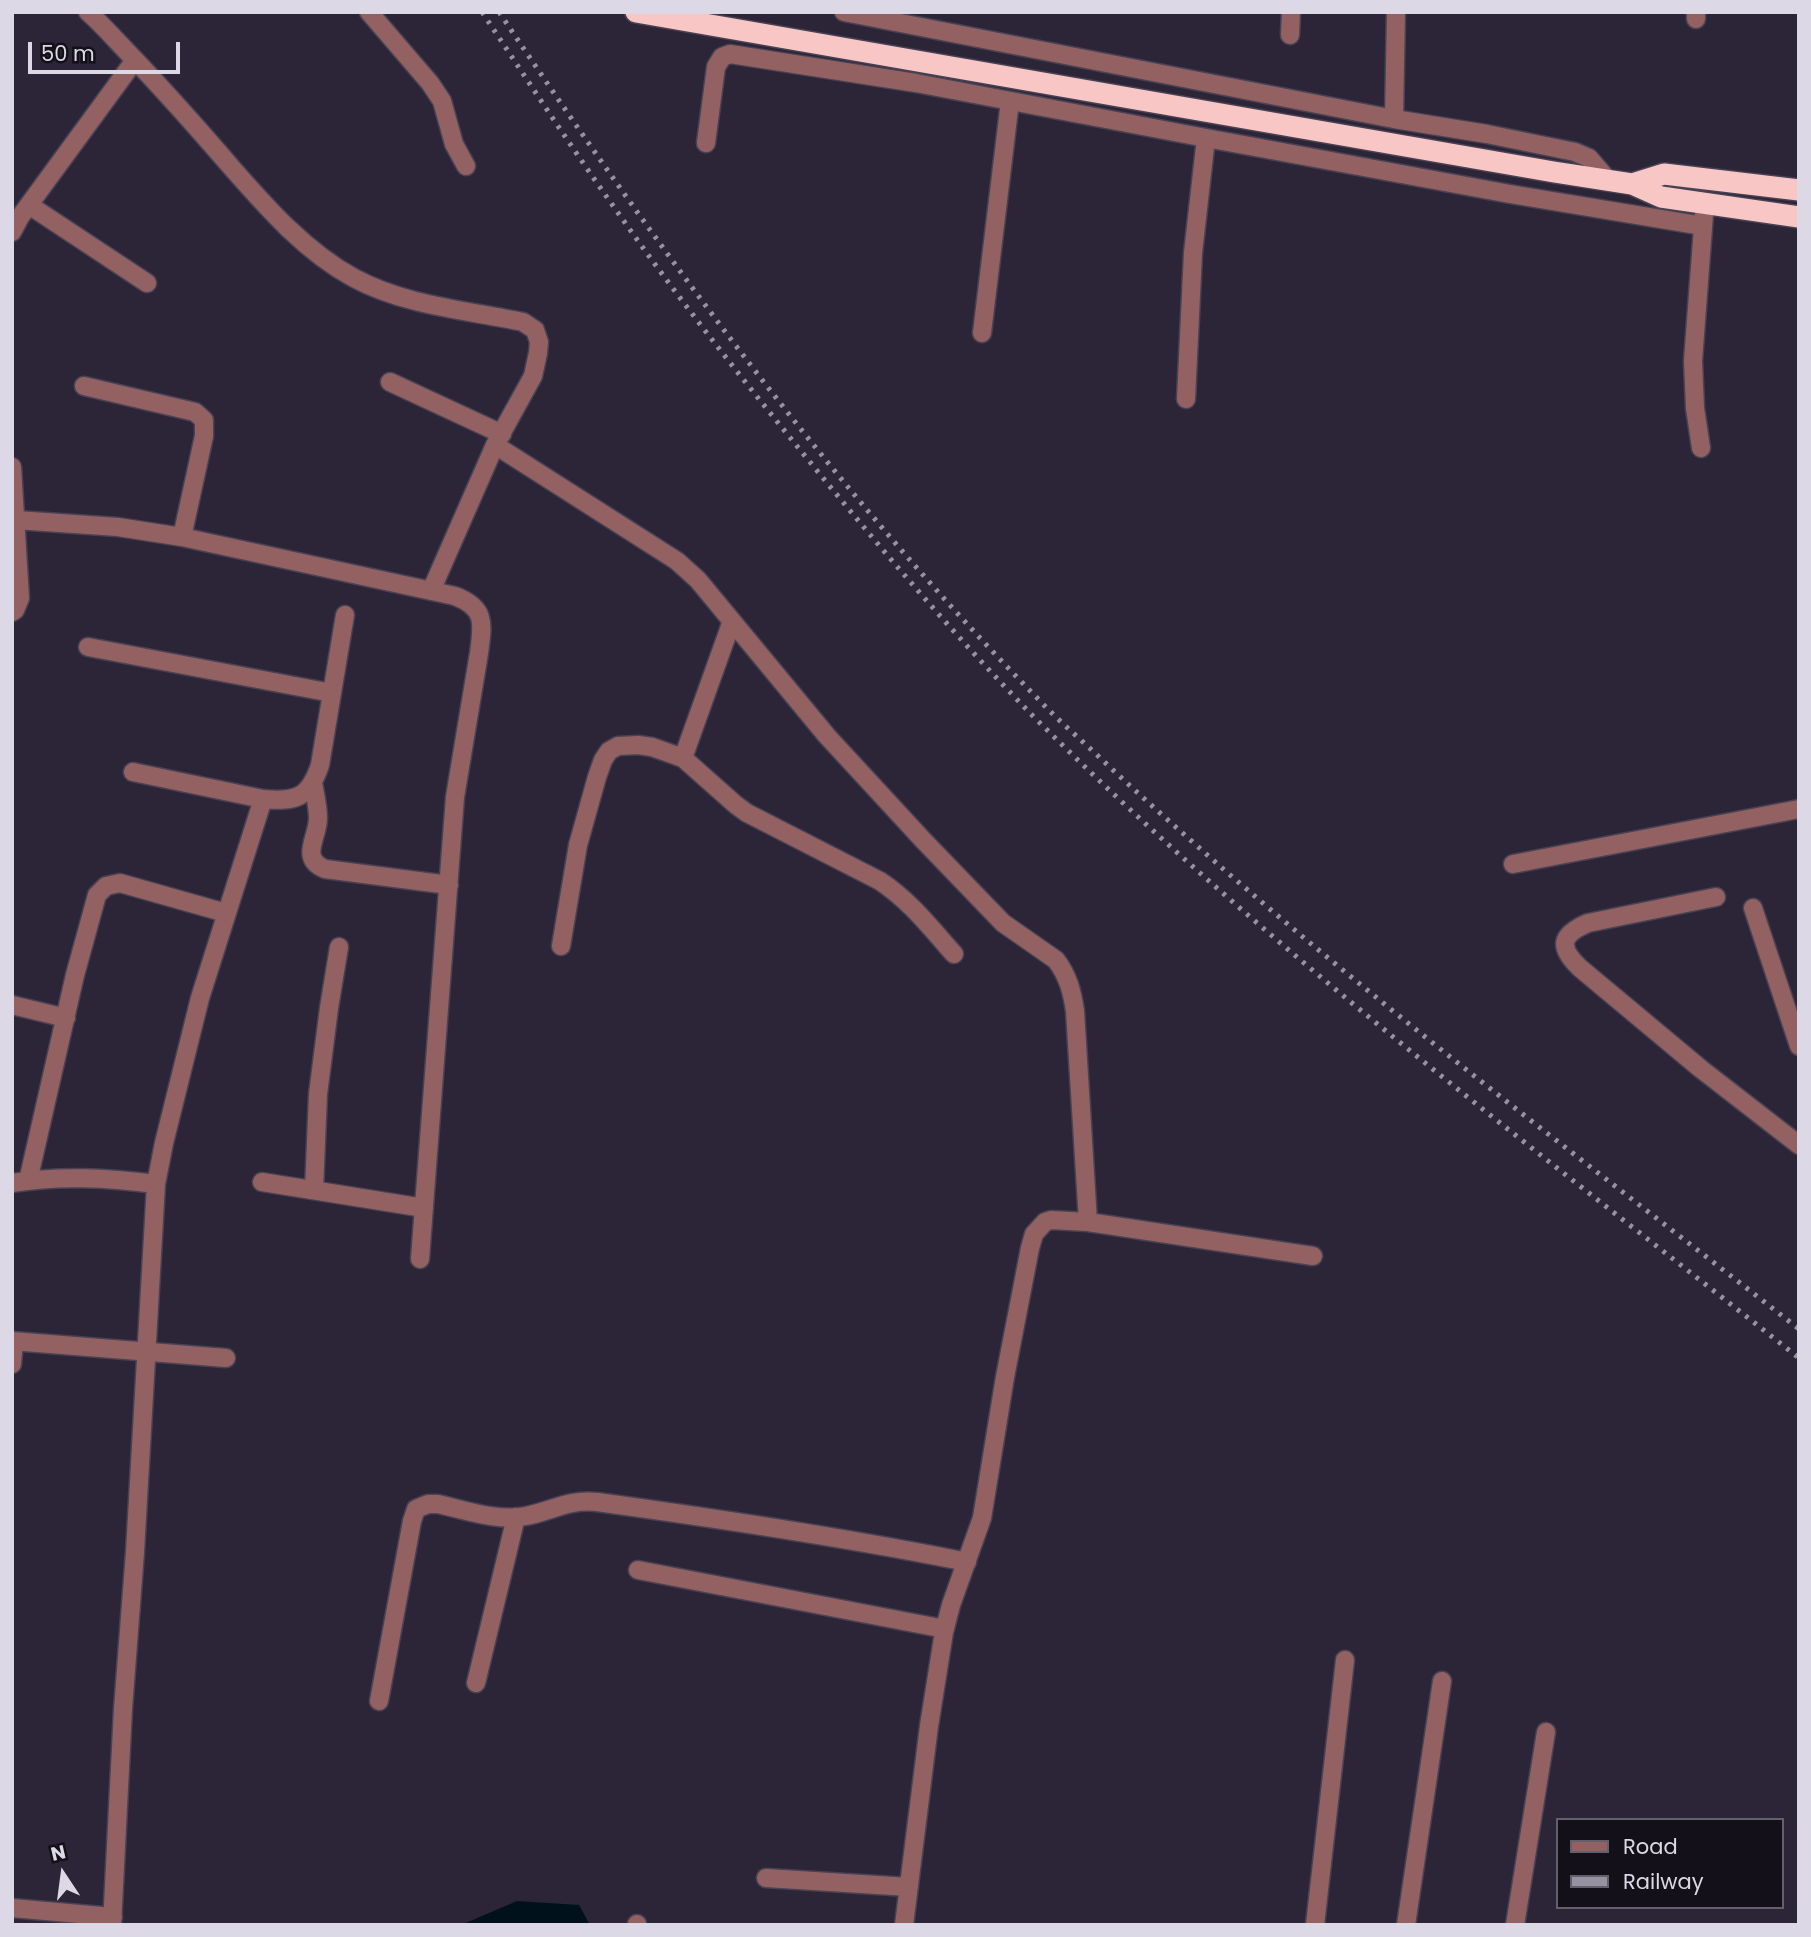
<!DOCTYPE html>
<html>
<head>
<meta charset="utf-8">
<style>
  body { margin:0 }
  #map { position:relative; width:1811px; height:1937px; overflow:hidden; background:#2c2538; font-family:Poppins,sans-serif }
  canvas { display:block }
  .frame { position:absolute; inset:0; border:14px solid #dcd8e5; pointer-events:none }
  .legend { position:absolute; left:1556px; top:1818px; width:228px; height:91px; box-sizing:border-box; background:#131019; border:2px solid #63606b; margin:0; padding:9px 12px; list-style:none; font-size:21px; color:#dcd8e5 }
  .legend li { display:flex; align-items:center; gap:14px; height:35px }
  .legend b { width:35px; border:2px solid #63606b }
  .north { position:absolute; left:28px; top:1839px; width:70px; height:70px; -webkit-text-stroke:5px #131019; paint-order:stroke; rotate:347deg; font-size:19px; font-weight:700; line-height:28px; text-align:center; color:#dcd8e5 }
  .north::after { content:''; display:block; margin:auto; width:24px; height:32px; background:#dcd8e5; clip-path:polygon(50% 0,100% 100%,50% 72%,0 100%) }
  .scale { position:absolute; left:28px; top:42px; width:152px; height:32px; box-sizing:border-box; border:4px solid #dcd8e5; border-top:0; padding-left:9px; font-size:21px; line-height:24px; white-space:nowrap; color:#dcd8e5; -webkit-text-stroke:5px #131019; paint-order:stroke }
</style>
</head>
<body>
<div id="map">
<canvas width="1811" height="1937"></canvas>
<div class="frame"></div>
<ul class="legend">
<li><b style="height:9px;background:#936162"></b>Road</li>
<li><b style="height:9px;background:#9792a2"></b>Railway</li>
</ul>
<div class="north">N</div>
<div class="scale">50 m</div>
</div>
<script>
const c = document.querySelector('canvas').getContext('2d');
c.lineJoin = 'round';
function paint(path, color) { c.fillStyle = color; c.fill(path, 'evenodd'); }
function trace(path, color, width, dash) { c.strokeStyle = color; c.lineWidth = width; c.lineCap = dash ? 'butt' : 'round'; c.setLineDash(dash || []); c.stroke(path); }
paint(new Path2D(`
  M517 1901 579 1905 590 1925H461Z`), '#00111b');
const minor = new Path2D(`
  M88 12C105 27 120 45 136 61 169 96 201 132 232 168 268 209 306 252 354 278 406 306 467 310 523 322L535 330 539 342 538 353 533 376 495 445 431 591
  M369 12 430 83 442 101 454 144 466 166
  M844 12 1394 119 1487 134 1575 152 1589 158 1608 180
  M1696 19V12
  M1290 35 1291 12
  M1394 119 1396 12
  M706 143 716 67 722 57 730 54 916 83 1206 138 1510 194 1703 226
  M29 205 147 283
  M12 232 20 217 135 60
  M982 333 1010 101
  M390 382 502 434
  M84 386 195 412 204 420V436L182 537
  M1186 399 1193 253 1206 138
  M495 445 677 561 698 580 827 736 923 840 1003 923 1056 960C1068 976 1072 991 1075 1011L1088 1222
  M1701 448 1695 408 1693 361 1704 214
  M12 467 20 598 15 610 12 612
  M16 520 118 527 182 537 455 596C486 608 483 623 479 653L455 797 420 1259
  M88 647 332 693
  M683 758 732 621
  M133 772 263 799C296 802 309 798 320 765L345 615
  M313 783C315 794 318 807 318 818 318 838 299 858 325 869L449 885
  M1513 864 1799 809
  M1716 897 1588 923C1560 935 1558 947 1580 968L1701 1069 1799 1145
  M1753 908 1799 1046
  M561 946 578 845 597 777 603 760 609 751 618 746 638 745 652 747 683 758 736 805 747 813 880 881C910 901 930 927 954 954
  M12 1005 66 1018
  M28 1181 75 975 97 895 106 886 120 883 226 913
  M262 1182 424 1208
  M12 1183C60 1175 108 1178 156 1184
  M314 1190 318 1094 329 1008 339 947
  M12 1341 226 1358
  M12 1364 14 1341
  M638 1570 945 1629
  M476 1683 516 1517
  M379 1701 412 1521 416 1509 428 1504H438C465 1510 498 1522 526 1516 552 1511 568 1499 597 1502 721 1519 844 1537 967 1562
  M766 1878 909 1887
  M12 1908 113 1917
  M637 1924V1925
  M112 1925 123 1709 135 1552 156 1184 164 1143 200 998 263 799
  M904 1925 929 1726 944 1632 951 1605 982 1518 1005 1377 1030 1248 1034 1234 1045 1222 1051 1220 1088 1222 1313 1256
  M1315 1925 1345 1660
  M1406 1925 1442 1681
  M1515 1925 1546 1732`);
const highway = new Path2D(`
  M636 12 1554 172 1632 184 1661 197 1799 217
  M1632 184 1664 174 1799 190`);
trace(minor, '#484254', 21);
trace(highway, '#484254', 24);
trace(minor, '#936162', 18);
trace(highway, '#f9c6c6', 21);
trace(new Path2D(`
  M482 12C528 81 573 150 621 217 678 298 739 375 801 451 875 542 951 632 1033 716 1268 951 1539 1152 1799 1358
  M499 12C662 255 836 493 1042 703 1059 721 1078 737 1096 754 1137 793 1179 830 1221 867 1407 1029 1605 1177 1799 1329`), '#9792a2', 5, [3.5, 7]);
</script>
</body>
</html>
